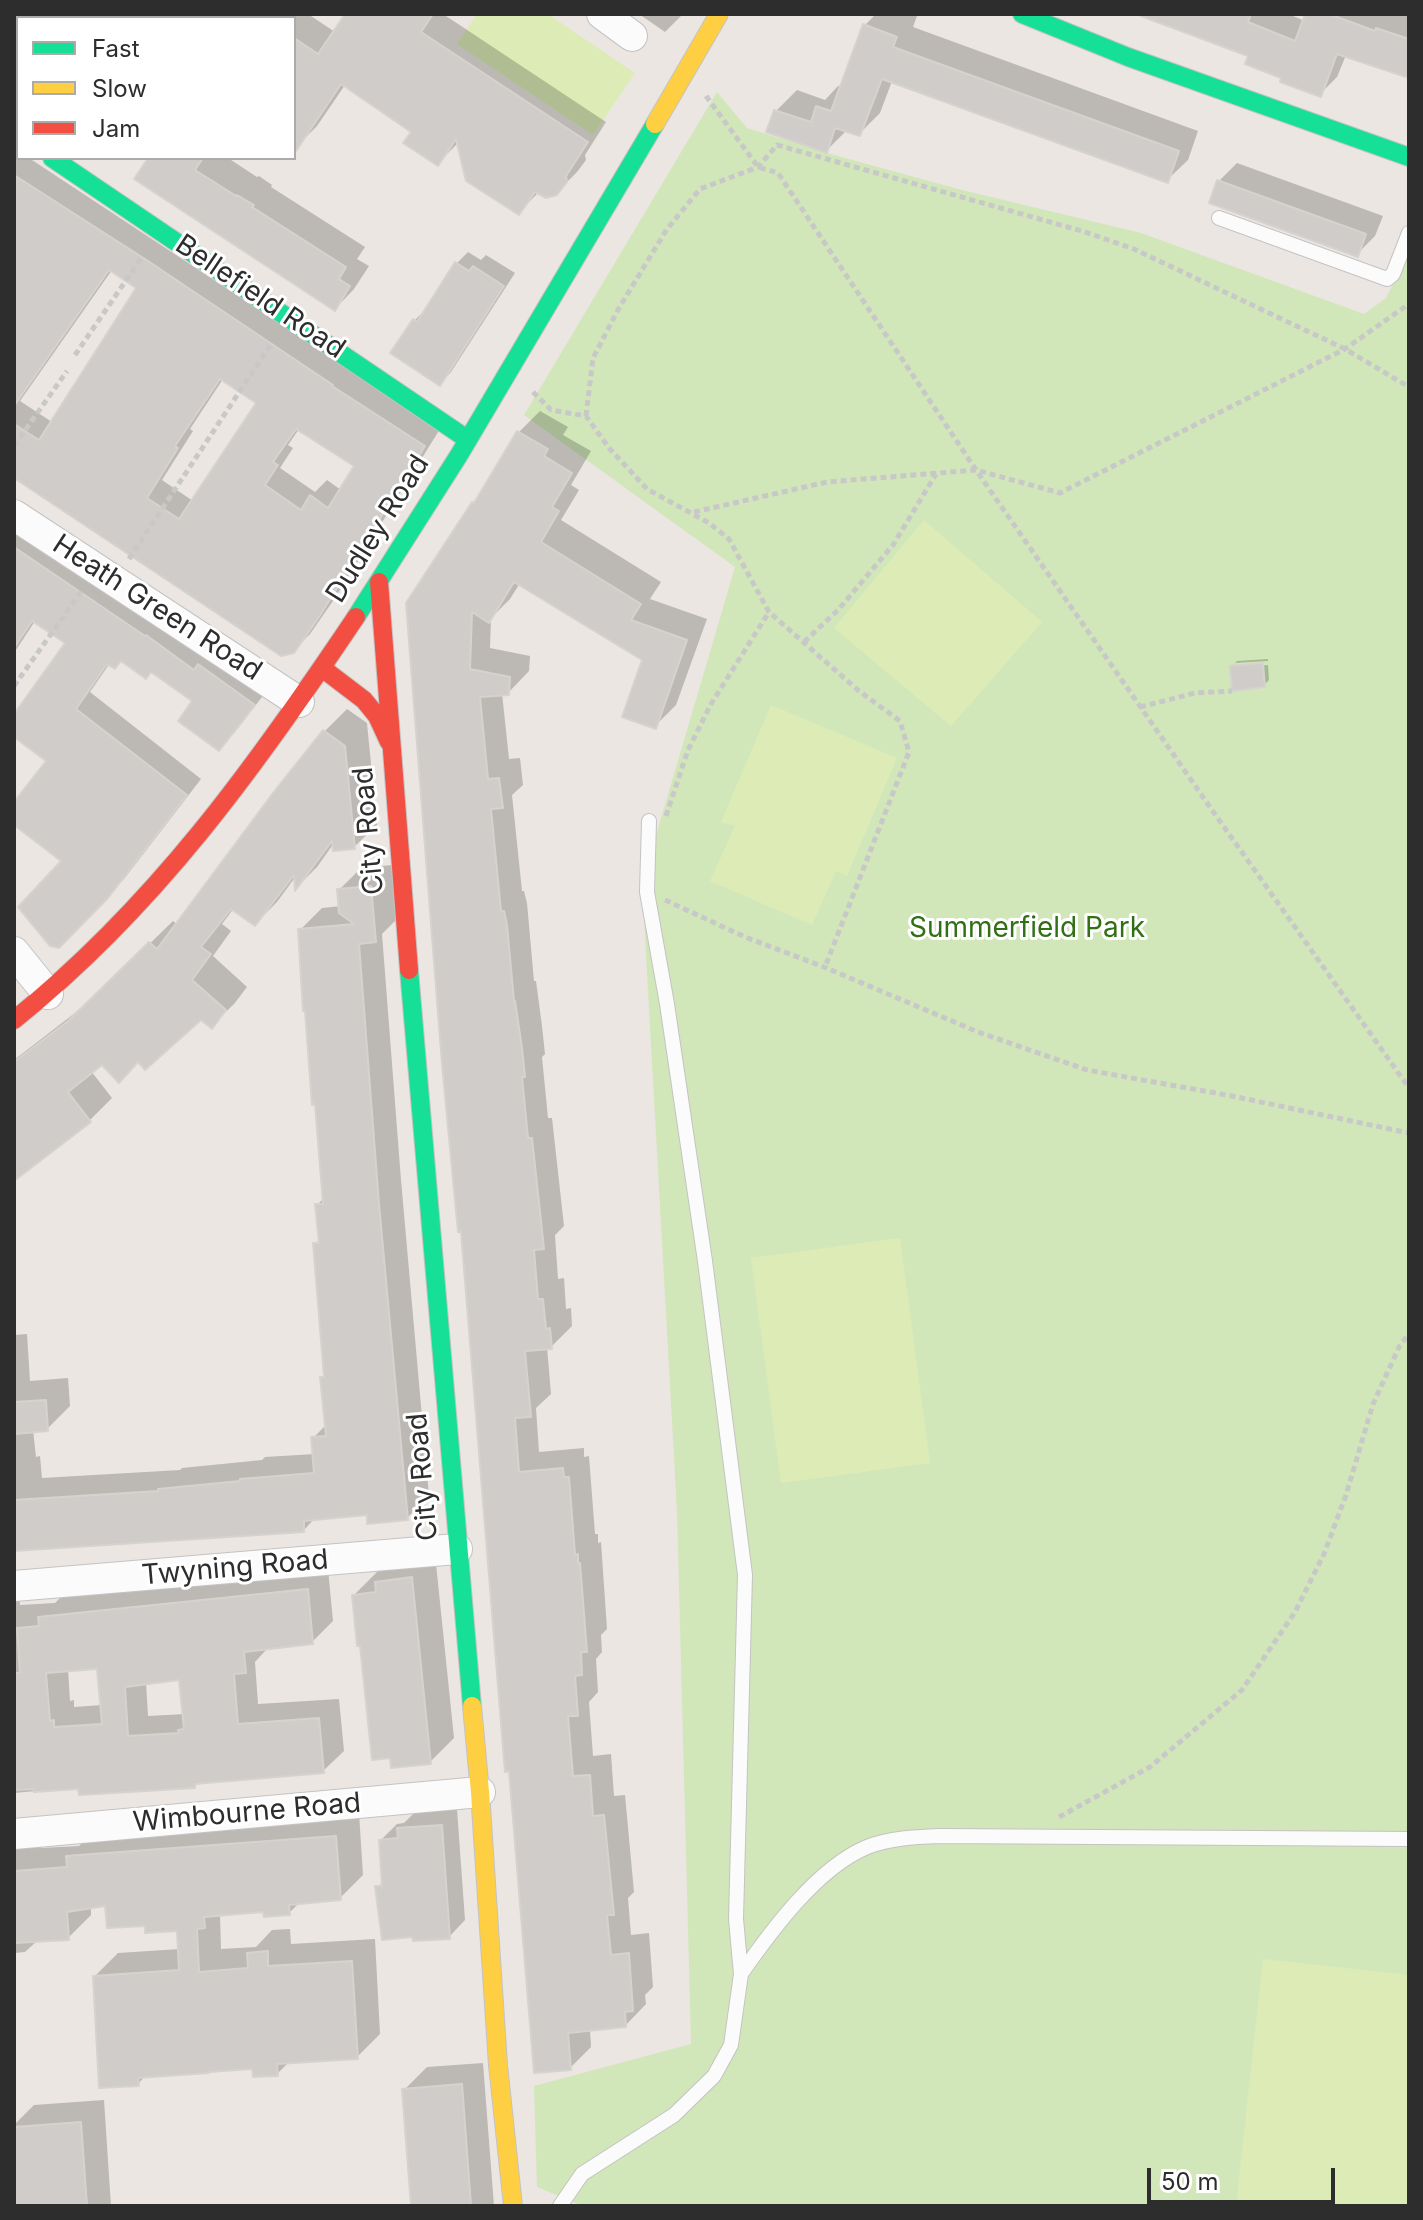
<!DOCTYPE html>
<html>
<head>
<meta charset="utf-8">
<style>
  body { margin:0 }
  #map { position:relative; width:1423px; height:2220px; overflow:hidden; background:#ebe6e2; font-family:Inter,sans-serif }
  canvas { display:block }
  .frame { position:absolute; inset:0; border:16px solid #2d2d2d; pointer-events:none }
  .legend { position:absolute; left:16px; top:16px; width:280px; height:144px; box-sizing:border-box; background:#fff; border:2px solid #ababab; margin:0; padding:10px 14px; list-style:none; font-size:24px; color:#2d2d2d }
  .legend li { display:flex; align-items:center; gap:16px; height:40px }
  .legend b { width:40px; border:2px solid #ababab }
  .scale { position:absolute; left:1147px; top:2168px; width:188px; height:36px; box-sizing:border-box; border:4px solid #2d2d2d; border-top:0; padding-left:10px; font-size:24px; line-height:28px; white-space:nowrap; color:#2d2d2d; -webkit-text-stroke:6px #fff; paint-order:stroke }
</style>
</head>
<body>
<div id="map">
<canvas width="1423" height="2220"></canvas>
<div class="frame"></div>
<ul class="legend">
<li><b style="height:10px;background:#16e098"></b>Fast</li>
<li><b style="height:10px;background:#ffcf43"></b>Slow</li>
<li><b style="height:10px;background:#f24e42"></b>Jam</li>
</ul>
<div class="scale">50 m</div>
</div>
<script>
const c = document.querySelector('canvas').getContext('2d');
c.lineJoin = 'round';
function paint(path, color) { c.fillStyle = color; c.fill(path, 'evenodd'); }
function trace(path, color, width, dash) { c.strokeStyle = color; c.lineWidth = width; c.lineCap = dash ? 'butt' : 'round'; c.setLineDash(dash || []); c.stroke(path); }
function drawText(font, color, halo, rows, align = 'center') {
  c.font = font + ' Inter,sans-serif'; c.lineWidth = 6; c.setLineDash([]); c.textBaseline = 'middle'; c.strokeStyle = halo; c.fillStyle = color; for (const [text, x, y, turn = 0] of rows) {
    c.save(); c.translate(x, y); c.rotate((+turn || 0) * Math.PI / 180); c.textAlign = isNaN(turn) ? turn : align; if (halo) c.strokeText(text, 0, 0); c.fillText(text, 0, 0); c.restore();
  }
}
paint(new Path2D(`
  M717 92 747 128 827 153 958 189 1141 233 1364 314 1386 298 1409 252V2206H583L537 2187 534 2086 691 2044 677 1511 642 883 735 567 524 415Z`), '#d1e7b9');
paint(new Path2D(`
  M477 14H548L635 73 593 135 457 44Z
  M924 520 1042 622 951 726 834 628Z
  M771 705 897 758 847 876 836 871 812 925 710 881 735 826 721 822Z
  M900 1238 930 1463 781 1483 751 1258Z
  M1263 1959 1409 1975V2206H1236Z`), '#ddecb7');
paint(new Path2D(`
  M131 14H182L179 18H128Z
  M248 14H308L335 32 347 14H443L606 122 585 155 586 160 577 172 556 193 539 192 519 212 459 142 437 164 414 131 345 85 317 126 297 146 294 144V18H246Z
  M639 14H683L665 32Z
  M876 14H911L917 16 913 27 1198 131 1188 160 1167 180 892 81 880 113 859 134 847 130 826 151 776 111 797 90 825 100 838 86 842 87 865 25Z
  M1183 14H1288L1305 21 1308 14H1403L1409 16V75L1346 55 1337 77 1320 94 1284 77Z
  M14 17 18 20V99L14 97Z
  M14 148 18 151V158H29L440 429 335 598 310 634 293 651 14 477ZM112 270 138 288 52 422 20 401ZM223 379 259 402 193 501 162 480 193 431 190 429ZM299 429 356 466 341 490 327 480 315 492 280 468 293 448 288 445Z
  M150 158H228L257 177 259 176 272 185 271 187 365 247 357 259 369 266 354 289 335 309Z
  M1237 163 1383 216 1375 236 1357 254 1219 181Z
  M468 252 481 260 486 255 515 273 451 372 440 384 393 352 415 320 426 309 456 264Z
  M540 411 568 427 563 435 591 451 571 485 579 490 561 520 661 582 650 599 707 619 676 705 655 726 645 659 520 583 510 599 491 618 490 648 530 656 529 671 508 693H502L509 759 520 758 523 785 512 795 522 891H524L527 903 534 981H536L542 1026 545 1054 542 1057 548 1118H552L564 1226 555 1235 558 1279 564 1278 566 1309 571 1308 572 1326 551 1347H547L551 1394 536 1408 539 1452 584 1448V1457L589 1456 595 1534H598V1543L601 1542 607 1629 601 1635 602 1652 596 1659 598 1692 589 1702 593 1756 611 1754 614 1796 625 1795 634 1892 628 1898 631 1935 649 1933 653 1987 645 1995 646 2004 625 2026 590 2029 591 2047 570 2068 463 1230 444 1063 474 503 481 496 519 432Z
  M14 523 269 688 235 732 219 748 195 701 152 670 123 659 110 663 90 692 201 779 124 879 58 946 64 861 14 822V806L49 761 14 734V717L68 642 35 621 14 653Z
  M1268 659V661L1235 663 1237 661Z
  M1235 664V668L1268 665 1269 680 1264 685 1232 667Z
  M347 709 367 723 377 825 354 847 334 843 317 867 297 887 296 876 277 902 255 924 234 908 222 924 231 931 213 956 247 987 234 1004 211 1026 201 1017 139 1060 103 1062 91 1071 112 1098 90 1120 14 1179V1060L93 999 173 921 178 925 277 790 325 731Z
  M392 865 398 918 382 934 401 1180 429 1496 407 1518 369 1513 315 1518 304 1530 14 1550V1335L27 1334 30 1381 68 1378 70 1406 47 1429 33 1430 36 1457 40 1456 42 1478 180 1470 182 1468 262 1460 265 1457 315 1454 313 1438 327 1424 322 1378 326 1374 315 1244 320 1239 317 1205 324 1198 300 930 322 908 341 906 339 890 361 868Z
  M435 1554 454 1738 430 1762 362 1643 354 1595 378 1571 389 1570 401 1558Z
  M328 1569 333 1621 312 1642 266 1648V1650L255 1662 258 1704 339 1699 344 1751 323 1771 198 1782 194 1786 80 1787 14 1793V1596H19L20 1605 55 1603 61 1597ZM99 1666 102 1705 74 1707V1700L70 1701 68 1669ZM181 1678 185 1714 148 1716 146 1682Z
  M457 1809 465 1920 449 1937 378 1887 384 1881 381 1840 397 1824 404 1823 415 1812Z
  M359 1813 363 1875 340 1898 301 1901 289 1913 265 1910 220 1914 221 1949 256 1947 272 1930 290 1929 291 1944 375 1939 380 2034 357 2057 290 2061 277 2074 254 2067 146 2075 138 2084 95 1976 118 1953 180 1949 179 1928 147 1923 107 1903 91 1906V1915L68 1938 38 1940 25 1952 14 1953V1840L40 1838 41 1848 79 1846 91 1834Z
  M483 2063 494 2206H413L405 2089 427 2067Z
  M104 2100 111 2206H17L14 2125 34 2105Z`), '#0003');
const building = new Path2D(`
  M345 14H433L421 32 588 142 566 176 567 182 557 195 546 198 535 192 519 215 466 181 456 139 438 166 403 143 411 132 341 84 294 154V38L318 54Z
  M1142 14H1251L1248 22 1295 41 1305 14H1329L1375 31 1376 28 1409 39V78L1337 54 1321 97 1280 82 1281 78 1245 64 1248 56 1141 16Z
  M863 24 897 37 893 47 1179 151 1168 183 882 79 860 136 835 128 827 153 766 132 774 110 811 122 816 106 831 111Z
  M148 158H203L195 170 236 196 237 195 254 205 252 207 346 267 339 279 350 286 335 311 134 179Z
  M14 175 148 261 333 385 332 386 425 446 319 617 294 653 281 656 14 478V424L39 440 136 288 109 270 14 406ZM220 379 256 403 179 519 147 498 178 448 175 446ZM296 429 354 466 328 508 310 495 301 510 265 485 278 465 273 462Z
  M1217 180 1366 234 1358 257 1209 203Z
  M455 262 469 271 473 266 504 286 440 386 390 353 413 319 417 322Z
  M517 431 548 449 544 456 572 473 552 507 559 511 541 542 641 604 631 620 687 640 656 729 622 717 642 660 514 582 489 623 472 612 470 669 510 677 509 695 480 697 488 779 499 778 503 808 491 809 501 911H504L507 925 514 1001H515L522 1048 525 1077H522L528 1138H532L544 1249 534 1250 538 1299H543L546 1329 550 1328 552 1349 525 1351 531 1417 515 1418 519 1472 563 1468 564 1477H569L575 1555 578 1554V1563H580L587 1652H581L582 1675 575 1676 578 1716H568L573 1776 590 1775 593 1816 604 1815 614 1915H607L611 1955 629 1953 633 2011 625 2012 626 2027 568 2033 571 2070 534 2073 509 1771 505 1772 461 1232H458L442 1064 406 603 472 502 474 503Z
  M14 547 145 636 146 635 194 670 198 664 255 705 219 751 178 721 192 701 151 672 146 679 121 661 115 669 107 664 76 709 187 795 108 898 59 948 50 946 18 907 61 861 14 825V802L46 761 14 737V714L65 643 32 621 14 648Z
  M1263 663 1265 687 1232 691 1230 666Z
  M323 730 345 746 355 849 333 851 332 841 295 891 294 875 255 926 231 909 201 947 211 954 192 980 226 1010 212 1029 201 1020 145 1070 138 1062 119 1083 102 1065 68 1092 91 1122 14 1181V1062L68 1021 149 942 157 949 276 789Z
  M371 886 376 942 359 944 379 1204 408 1520 367 1524V1515L304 1521V1532L14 1551V1500L158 1491V1489L240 1481V1479L314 1473 311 1437 326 1436 320 1377H324L313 1243H319L315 1204H323L315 1104 312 1105 305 1011H303L298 929 354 924 339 913 337 889Z
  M46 1400 48 1431 14 1434V1402Z
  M412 1577 431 1764 391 1768 390 1758 372 1760 360 1646H357L352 1595 376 1592 375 1582Z
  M308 1589 313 1644 244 1652 246 1673 234 1674 238 1724 319 1718 324 1773 195 1784V1788L79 1795 78 1789 34 1792V1789L14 1790V1673H20L17 1628 39 1626 38 1617ZM97 1669 102 1724 54 1727V1720L50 1721 46 1673ZM179 1680 184 1729 178 1730 179 1733 128 1736 125 1687Z
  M442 1825 450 1939 413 1941 412 1937 382 1940 375 1886H382L379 1840 398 1838 397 1828Z
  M336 1836 341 1900 289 1905 290 1915 264 1917 263 1912 204 1917 205 1928 197 1929 199 1972 248 1968 247 1953 268 1951V1966L352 1961 358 2059 277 2064 278 2076 253 2077 252 2069 209 2072V2073L138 2078 139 2086 99 2088 93 1976 179 1970 177 1931 145 1933V1926L107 1928 105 1906 67 1912 69 1940 14 1943V1871L67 1867 66 1856Z
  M462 2084 471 2206H411L402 2089Z
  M81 2122 87 2206H15L14 2127Z`);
paint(building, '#d0ccc9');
trace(building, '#d6d2ce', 2);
const lane = new Path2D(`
  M1219 218 1387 279 1393 274 1409 233
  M741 1974C771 1931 817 1868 867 1847 890 1838 915 1837 940 1836L1409 1839
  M560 2206 582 2174 674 2115 714 2076 731 2045 741 1974 736 1919 745 1575 705 1261 667 1004 647 892 649 821`);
const street = new Path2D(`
  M602 14 632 36
  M14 134 18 136
  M14 515 299 702
  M14 952 48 994
  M14 1586 457 1549
  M14 1834 480 1792`);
const fast = new Path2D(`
  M1022 14 1128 57 1409 157
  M52 158 467 439
  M356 617 459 455 655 124
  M409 970 472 1706`);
const slow = new Path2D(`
  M655 124 719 14
  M472 1706 480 1792 498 2065 513 2206`);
const jam = new Path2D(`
  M379 582 409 970
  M322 668 364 700 377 716 389 742
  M14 1020C155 907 256 766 356 617`);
trace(lane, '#c4c3c3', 16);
trace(street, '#c4c3c3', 32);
trace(fast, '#c4c3c3', 20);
trace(slow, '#c4c3c3', 20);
trace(jam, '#c4c3c3', 20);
trace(new Path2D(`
  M206 18 208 14
  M706 96 758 167 778 173 976 470 1212 810 1409 1088
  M75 355 142 257
  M533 392 551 410 586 416 609 448 647 489 709 523 729 539 769 612 859 691 900 721 909 752 825 967
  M586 416 593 358 619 308 667 229 700 189 758 167 777 145 1082 231 1134 249 1345 349 1409 387
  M14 446 67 371
  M694 512 827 482 976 470 1060 493 1345 349 1409 304
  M129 559 271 344
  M804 642 838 610 893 545 936 474
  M14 686 83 589
  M1140 707 1195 693 1232 691
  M666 816 688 750 711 704 769 612
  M665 900 745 937 824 967 978 1032 1087 1070 1232 1096 1409 1133
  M1059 1817 1150 1767 1242 1690 1295 1612 1324 1554 1346 1495 1373 1404 1400 1345 1409 1334`), '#c8c8c8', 5, [6, 4]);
trace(lane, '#fcfbfb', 14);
trace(street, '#fcfbfb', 30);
trace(fast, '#16e098', 18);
trace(slow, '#ffcf43', 18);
trace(jam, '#f24e42', 18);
drawText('28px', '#2d2d2d', '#fff', [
  ["Bellefield Road",260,297,34],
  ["Dudley Road",378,529,-58],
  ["Heath Green Road",157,608,33],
  ["City Road",369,831,-95],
  ["City Road",423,1477,-95],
  ["Twyning Road",235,1568,-5],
  ["Wimbourne Road",247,1813,-5]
]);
drawText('28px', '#327016', '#fff', [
  ["Summerfield Park",1027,929]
]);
</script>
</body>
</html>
